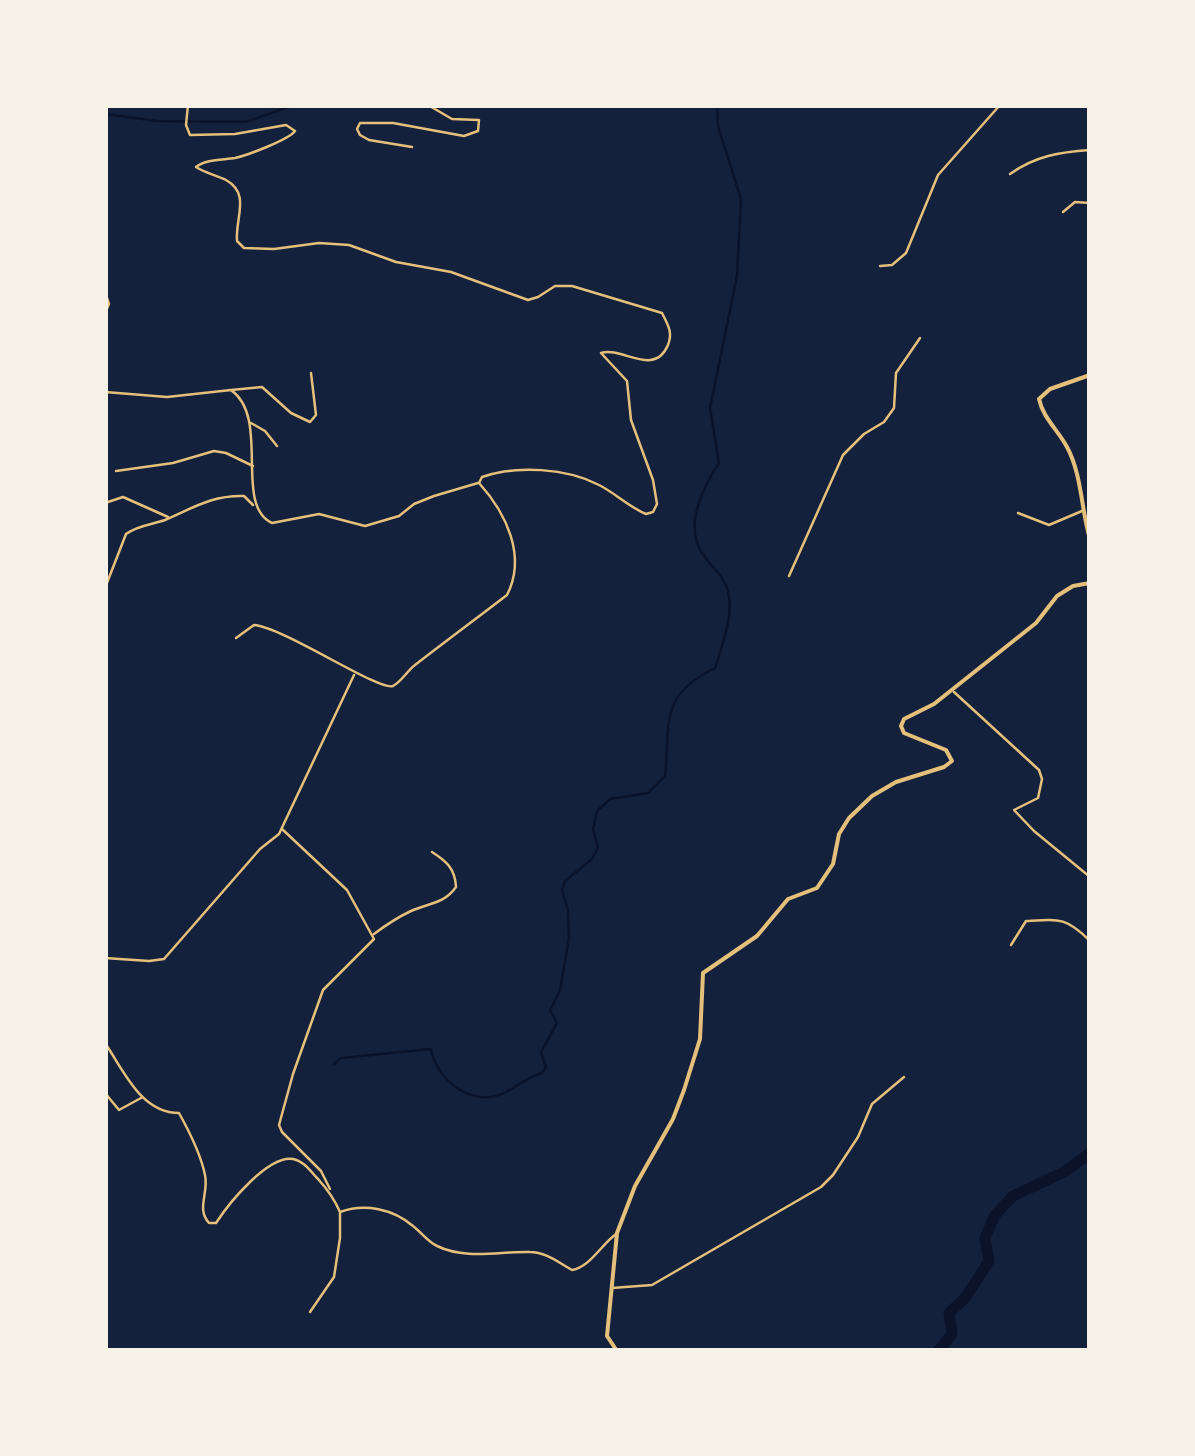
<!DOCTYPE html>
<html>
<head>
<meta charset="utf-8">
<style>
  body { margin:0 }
  #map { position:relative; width:1195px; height:1456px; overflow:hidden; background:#14213d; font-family:"Noto Sans",sans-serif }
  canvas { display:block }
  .frame { position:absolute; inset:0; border:108px solid #f6f1e7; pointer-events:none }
</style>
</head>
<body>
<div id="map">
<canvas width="1195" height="1456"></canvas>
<div class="frame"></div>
</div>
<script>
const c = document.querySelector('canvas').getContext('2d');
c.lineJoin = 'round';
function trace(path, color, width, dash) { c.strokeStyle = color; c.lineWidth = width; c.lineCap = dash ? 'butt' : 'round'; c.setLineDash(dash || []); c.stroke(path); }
trace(new Path2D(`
  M105 114 157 121 246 122 294 105
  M334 1064 341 1058 431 1049C437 1081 473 1109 506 1092 519 1085 526 1078 542 1073L546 1067 541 1052 557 1023 550 1010 560 991 569 938 568 910 562 890 565 881 592 859 598 848 593 829 597 811 610 799 648 793 665 776C671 722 658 696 715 668 722 645 734 615 728 591 723 572 704 562 698 545 687 519 705 484 719 463L710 408 737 276 741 199 718 126 717 105`), '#0b132b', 2.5);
trace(new Path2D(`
  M938 1351 952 1334 949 1313 965 1298 989 1261 985 1238 995 1215 1013 1196 1064 1172 1090 1153`), '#0b132b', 11);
trace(new Path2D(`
  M188 105 186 125 190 135 235 134 286 125 295 131C288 140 248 155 235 158 222 160 206 159 196 167 205 173 216 175 226 180 251 194 235 218 237 241L244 248 274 249 319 243 349 245 396 262 451 272 528 300 538 297 555 286H572L662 313C668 325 673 332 668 345 654 378 622 346 601 353L627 381 631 420 653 480 657 504 653 512 646 514C629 507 615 493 599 485 567 468 516 465 482 477L479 483C506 513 527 556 507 595 477 618 446 641 415 665 408 670 401 682 393 686 380 692 283 627 254 625L236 638
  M412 147 369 140 360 135 357 129 360 123H393L464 136 478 131 479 120 452 119 428 105
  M1010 174C1035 156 1060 152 1090 150
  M1063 212 1075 202 1090 203
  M880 266 892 265 906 253 938 175 1000 105
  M105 292 109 304 105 313
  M231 390 262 387 291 413 310 422 316 415 311 373
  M105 392 167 397 231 390C271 418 233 505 272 523L319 514 365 526 399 516 414 504 434 496 478 483
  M251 423 265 431 277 446
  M116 471 173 463 214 451 226 453 253 466
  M105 503 123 497 168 517
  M1018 513 1049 525 1082 511
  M789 576 843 455 864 434 884 422 894 408 896 373 920 338
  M105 588 126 534C138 525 151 525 165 520 193 508 212 495 244 496L253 505
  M954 692 1039 770 1042 779 1038 798 1014 810 1034 831 1090 877
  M282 829 347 890 374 939 323 990 293 1074 279 1125 282 1132 321 1171 330 1189
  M374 934C386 925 398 917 411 911 429 903 444 904 456 887 455 868 446 861 432 852
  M1011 945 1026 921C1059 919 1066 917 1090 941
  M105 958 149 961 164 959 260 849 279 834 354 675
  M105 1043C124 1071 141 1113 179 1113 189 1131 201 1155 205 1175 209 1193 196 1209 209 1223H216C229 1203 268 1155 293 1159 304 1161 311 1172 318 1179 328 1190 334 1198 340 1212 365 1203 393 1209 413 1226 421 1232 428 1242 437 1246 466 1260 500 1251 530 1252 546 1252 559 1263 572 1270 590 1267 601 1245 616 1234
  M105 1093 119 1110 141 1098
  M612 1288 652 1285 821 1187 833 1175 858 1137 872 1104 904 1077
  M310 1312 334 1277 340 1238V1212`), '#e5c07b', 2.5);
trace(new Path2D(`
  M1090 375 1050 389 1039 399C1043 418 1058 430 1067 447 1082 475 1081 509 1090 539
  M617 1351 607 1336 617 1233 635 1186 673 1119 684 1090 700 1039 703 973 757 936 788 899 817 888 833 864 839 834 849 818 872 796 896 782 944 767 952 761 946 750 904 733 901 726 904 719 934 704 1036 623 1057 596 1073 586 1090 583`), '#e5c07b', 4);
</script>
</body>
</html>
